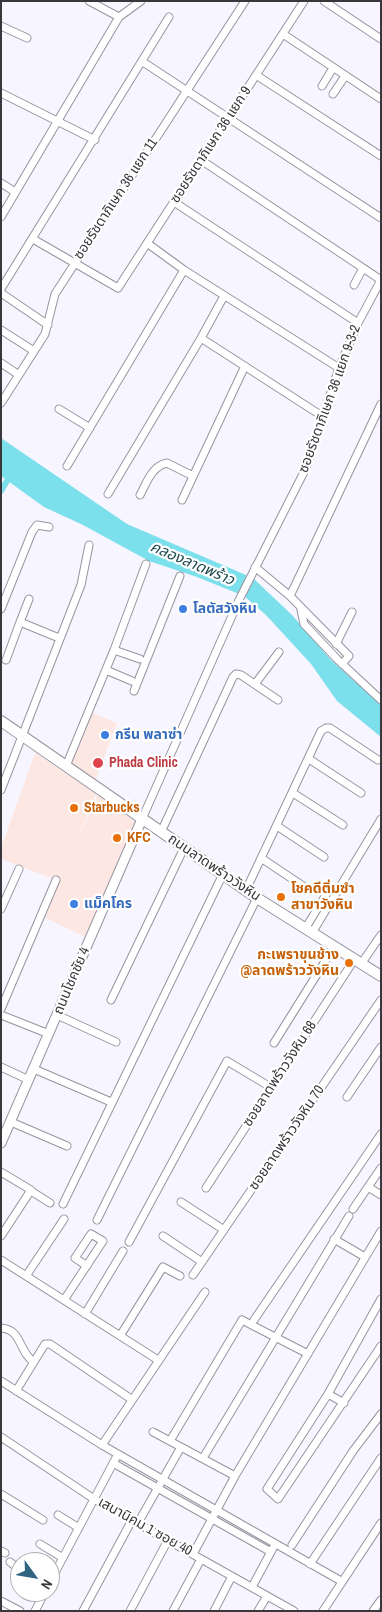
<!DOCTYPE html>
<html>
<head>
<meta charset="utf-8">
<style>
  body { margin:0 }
  #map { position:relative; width:382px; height:1612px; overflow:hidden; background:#f7f5ff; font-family:"Archivo Narrow",sans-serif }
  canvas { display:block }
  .frame { position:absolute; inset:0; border:2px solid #39373c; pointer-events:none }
  .north { position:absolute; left:10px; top:1552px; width:50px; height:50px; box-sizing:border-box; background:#fff; border:1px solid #b0afb1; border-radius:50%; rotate:122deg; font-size:14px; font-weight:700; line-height:20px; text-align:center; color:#39373c }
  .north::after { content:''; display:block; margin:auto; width:18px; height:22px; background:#306481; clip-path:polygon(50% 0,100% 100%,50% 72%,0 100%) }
</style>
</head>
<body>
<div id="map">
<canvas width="382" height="1612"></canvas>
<div class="frame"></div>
<div class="north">N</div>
</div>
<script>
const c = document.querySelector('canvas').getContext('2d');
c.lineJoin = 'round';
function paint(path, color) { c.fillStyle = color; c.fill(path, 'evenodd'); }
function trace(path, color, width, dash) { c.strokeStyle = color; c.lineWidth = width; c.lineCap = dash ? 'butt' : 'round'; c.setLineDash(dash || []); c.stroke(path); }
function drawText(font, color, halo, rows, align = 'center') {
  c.font = font + ' "Archivo Narrow","Noto Sans Thai",sans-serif'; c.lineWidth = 4.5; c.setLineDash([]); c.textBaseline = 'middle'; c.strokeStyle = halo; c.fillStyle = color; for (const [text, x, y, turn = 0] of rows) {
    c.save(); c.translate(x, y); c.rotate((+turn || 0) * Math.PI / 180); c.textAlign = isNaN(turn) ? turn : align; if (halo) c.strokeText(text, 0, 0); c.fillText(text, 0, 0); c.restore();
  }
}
paint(new Path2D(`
  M90 712 117 723 95 781 69 762Z
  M35 753 97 792 74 846 98 794 138 824 89 939 44 917 59 881 1 859V848Z`), '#fce7e3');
paint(new Path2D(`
  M1 438 127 524 253 578 292 615 331 660 381 705V737L337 701 311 664 266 615 244 596 197 577 149 561 83 525 44 507 1 476Z`), '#7ce0ec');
trace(new Path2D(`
  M1 491 10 476`), '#7ce0ec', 6);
const minor = new Path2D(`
  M89 1 119 17
  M324 1 381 39
  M1 26 27 38
  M283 34 381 99
  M143 62 381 218
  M256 75 381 156
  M322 86 333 68
  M1 93 95 140
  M333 94 345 76
  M1 183 15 192
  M174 202 358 323
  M1 217 119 17 141 1
  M33 239 118 288 304 1
  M147 243 184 270 339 368
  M354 285 363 268
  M1 289 169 17
  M1 293 48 325
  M1 330 34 351
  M201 338 322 416
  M1 363 19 375
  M1 403 45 334 55 294 245 1
  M59 409 90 428
  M67 466 184 270
  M108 494 201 338 224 296
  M140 495C147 482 152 466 167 463L193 476
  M182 500 245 366
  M255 567 290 596 349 656 342 664
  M290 596 381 404
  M29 599 20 622 59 638
  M1 609 32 532 37 525 49 527
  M301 610 304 624 337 659 381 700
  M336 644 352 612
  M114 650 140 659
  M6 660 20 622
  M106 670 132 681
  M255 684 279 652
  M134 691 180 576
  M309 759 361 793
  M66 766 114 650 146 564
  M1 790 81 585 89 545
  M293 793 343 825
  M142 819 239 600 305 470 339 368 358 323 381 280 201 160
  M277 826 324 857
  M161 832 233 677 236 674 241 675 278 700
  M261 858 306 888
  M246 890 321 731 326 728H330L378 760
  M1 909 19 869
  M305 929 327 893
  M312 933 381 819
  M361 964 381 935
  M111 1000 184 848
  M1 1009 56 880
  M1 1015 49 1034
  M57 1015 116 1042
  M274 1043 334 947
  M1 1067 29 1080
  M34 1069 111 1102
  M347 1097 381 1047
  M11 1122 67 1146
  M1 1172 31 1190 1 1236
  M368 1187 381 1195
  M206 1188 354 960
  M31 1191 50 1203
  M181 1202 224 1230
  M63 1204 223 874
  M353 1209 381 1168
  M97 1220 257 898
  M163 1236 202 1262
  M334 1239 365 1257
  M129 1242 227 1061 272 1088
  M1 1260 158 1360
  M193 1275 381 1000
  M26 1276 64 1219
  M381 1299 328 1394 267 1489 278 1499 381 1346
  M64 1300 103 1241 91 1234 75 1258 87 1266
  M85 1314 123 1251
  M254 1320 381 1134
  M1 1328C22 1329 19 1353 34 1362
  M120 1336 163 1267 180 1276
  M1 1381 102 1445 341 1581
  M16 1391 45 1344H50L131 1399
  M328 1394 344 1403
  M153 1432 235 1476
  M1 1437 94 1499 294 1611
  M170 1441 242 1320 308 1354
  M102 1445 205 1292
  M203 1458 349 1216
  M113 1463 271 1552
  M1 1494 43 1520
  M58 1515 79 1528
  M138 1523 181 1447
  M40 1544 63 1558
  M292 1545 353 1451 381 1414
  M1 1551 5 1553
  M193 1554 235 1476 381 1231
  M10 1562 20 1570
  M310 1564 381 1458
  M50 1582 118 1454
  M252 1587 273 1548
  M1 1601 20 1611
  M35 1611 45 1592
  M83 1611 132 1520
  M130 1611 168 1540
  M173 1611 201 1559
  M214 1611 232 1576
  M258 1611 267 1596
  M323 1611 381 1523
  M373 1611 381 1600`);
const tertiary = new Path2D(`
  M1 1143 142 819`);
const secondary = new Path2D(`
  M1 721 257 898 381 976`);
trace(minor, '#9794a0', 9);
trace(tertiary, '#9794a0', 11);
trace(secondary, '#9794a0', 12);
trace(minor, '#fff', 7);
trace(tertiary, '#fff', 9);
trace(secondary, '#fff', 10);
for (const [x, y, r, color] of [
  [183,609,5,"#3f7fe0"],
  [105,735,5,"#3f7fe0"],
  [98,763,6,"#e0444e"],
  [74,808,5,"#e8710a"],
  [117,838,5,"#e8710a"],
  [281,897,5,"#e8710a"],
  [74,904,5,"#3f7fe0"],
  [349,963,5,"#e8710a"]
]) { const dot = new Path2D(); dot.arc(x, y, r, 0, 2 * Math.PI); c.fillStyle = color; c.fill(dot); trace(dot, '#fff', 2); }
drawText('14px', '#39373c', '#fff', [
  ["ซอยรัชดาภิเษก 36 แยก 9",211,145,-57],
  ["ซอยรัชดาภิเษก 36 แยก 11",116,199,-57],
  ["ซอยรัชดาภิเษก 36 แยก 9-3-2",330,399,-70],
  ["ถนนลาดพร้าววังหิน",214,868,34],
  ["ถนนโชคชัย 4",72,981,-67],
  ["ซอยลาดพร้าววังหิน 68",280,1074,-57],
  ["ซอยลาดพร้าววังหิน 70",287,1138,-56],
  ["เสนานิคม 1 ซอย 40",145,1527,29]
]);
drawText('bold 14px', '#366cbe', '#fff', [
  ["โลตัสวังหิน",193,609],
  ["กรีน พลาซ่า",115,735],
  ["แม็คโคร",84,904]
], 'left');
drawText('bold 14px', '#be3a42', '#fff', [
  ["Phada Clinic",109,763]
], 'left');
drawText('bold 14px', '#c56008', '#fff', [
  ["Starbucks",84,808],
  ["KFC",127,838],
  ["โชคดีติ่มซำ",291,889],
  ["สาขาวังหิน",291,905],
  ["กะเพราขุนช้าง",339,955,"right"],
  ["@ลาดพร้าววังหิน",339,971,"right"]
], 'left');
drawText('italic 15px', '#1c4a4f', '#fff', [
  ["คลองลาดพร้าว",192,564,23]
]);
</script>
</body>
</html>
